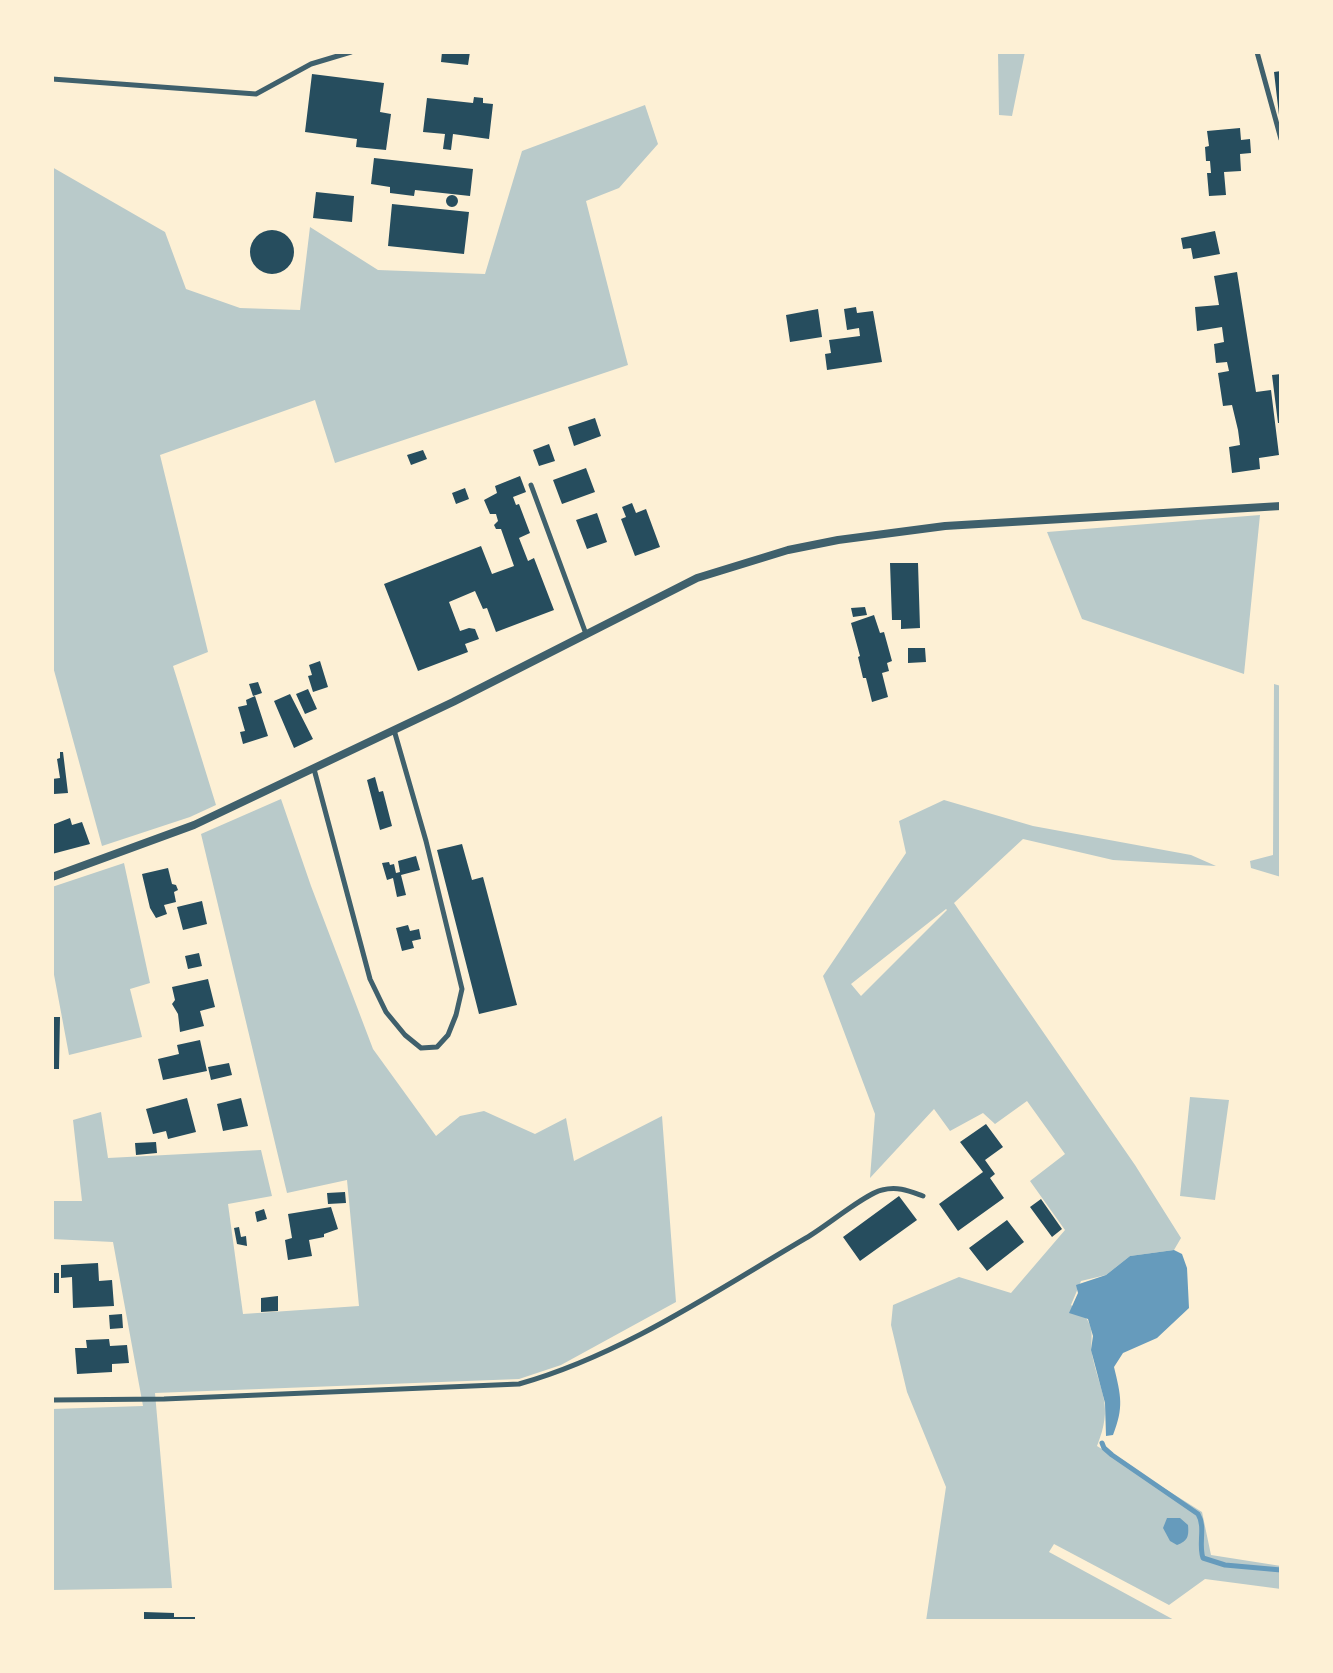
<!DOCTYPE html>
<html>
<head>
<meta charset="utf-8">
<style>
  body { margin:0 }
  #map { position:relative; width:1333px; height:1673px; overflow:hidden; background:#fdf0d5; font-family:"DejaVu Sans",sans-serif }
  canvas { display:block }
  .frame { position:absolute; inset:0; border:54px solid #fdf0d5; pointer-events:none }
</style>
</head>
<body>
<div id="map">
<canvas width="1333" height="1673"></canvas>
<div class="frame"></div>
</div>
<script>
const c = document.querySelector('canvas').getContext('2d');
c.lineJoin = 'round';
function paint(path, color) { c.fillStyle = color; c.fill(path, 'evenodd'); }
function trace(path, color, width, dash) { c.strokeStyle = color; c.lineWidth = width; c.lineCap = dash ? 'butt' : 'round'; c.setLineDash(dash || []); c.stroke(path); }
paint(new Path2D(`
  M998 52H1025L1012 116 999 115Z
  M645 105 658 144 619 188 586 201 628 365 335 463 315 400 160 455 208 652 173 666 216 805 190 817 102 846 52 663V167L165 232 186 289 240 308 300 310 310 227 378 270 485 274 522 151Z
  M1260 515 1244 674 1082 619 1047 532Z
  M1274 684 1281 686V877L1251 868 1250 861 1273 855Z
  M281 799 311 886 373 1049 436 1136 460 1116 484 1111 535 1134 566 1118 574 1161 662 1116 676 1302 561 1365 519 1379 155 1393 172 1588 52 1590V1409L143 1406 113 1242 52 1239V1201H82L73 1120 101 1112 108 1158 261 1150 272 1196 228 1204 243 1314 359 1306 347 1180 287 1193 201 834Z
  M944 800 1033 826 1191 855 1216 866 1113 860 1023 839 954 903 1135 1165 1181 1238 1174 1250 1130 1256 1106 1275 1081 1281 1071 1305C1077 1310 1086 1315 1089 1323 1094 1333 1090 1343 1092 1354 1100 1394 1114 1404 1097 1446L1202 1512 1211 1555 1281 1566V1589L1205 1579 1169 1605 1054 1544 1049 1552 1176 1621H926L946 1487 907 1392 891 1325 893 1305 959 1277 1011 1293 1065 1230 1030 1181 1065 1154 1027 1101 995 1124 983 1113 950 1131 934 1109 870 1178 875 1114 823 976 906 853 899 821ZM946 909 947 910 861 996 851 984Z
  M124 863 150 983 130 989 142 1037 69 1055 52 964V887Z
  M1190 1097 1229 1100 1215 1200 1180 1196Z`), '#b9caca');
paint(new Path2D(`
  M1174 1250 1182 1254 1187 1268 1189 1308 1157 1338 1123 1353 1114 1367C1121 1396 1124 1407 1113 1435L1106 1436 1105 1403 1091 1350 1093 1336 1088 1319 1069 1313 1078 1293 1076 1285 1106 1275 1130 1256Z
  M1167 1518H1180L1188 1525C1189 1536 1188 1541 1177 1545L1170 1541 1163 1528Z`), '#669bbc');
trace(new Path2D(`
  M1102 1443 1104 1448 1112 1455 1198 1514C1206 1527 1198 1544 1203 1558L1225 1565 1281 1570`), '#669bbc', 5);
paint(new Path2D(`
  M442 52H470L468 65 441 62Z
  M1281 71V115H1279L1274 72Z
  M312 74 384 83 380 112 391 114 386 150 356 147 357 139 305 132Z
  M474 97 483 98V103L493 104 489 139 453 134 451 150 443 149 445 134 423 132 427 98 473 103Z
  M1240 128 1241 140 1250 139 1251 153 1240 154 1241 171 1224 172 1226 195 1209 196 1207 173H1211L1210 161H1206L1205 147 1209 146 1207 131Z
  M374 158 473 169 470 196 415 190 414 196 390 193V187L371 184Z
  M316 192 354 196 352 222 313 218Z
  M446 201a6 6 0 1 1 12 0a6 6 0 1 1-12 0Z
  M392 204 469 212 464 254 388 246Z
  M250 252a22 22 0 1 1 44 0a22 22 0 1 1-44 0Z
  M1215 231 1220 254 1193 259 1191 248 1183 249 1181 238Z
  M1237 272 1256 392 1271 390 1279 455 1259 458 1260 469 1232 473 1229 447 1240 445 1238 430 1232 405 1223 406 1218 373 1229 371 1227 362 1216 363 1214 344 1224 342 1222 327 1197 331 1195 307 1219 305 1214 276Z
  M856 307 857 313 873 311 882 362 827 370 825 354 831 353 829 340 860 336 859 328 847 330 844 309Z
  M818 309 822 337 790 342 786 315Z
  M1281 374V423H1278L1272 375Z
  M595 418 601 436 574 446 568 427Z
  M549 444 555 461 539 466 533 450Z
  M423 450 427 459 411 465 407 455Z
  M586 468 595 492 562 504 553 480Z
  M520 476 526 492 513 497 516 505 519 504 530 533 519 538 528 561 534 558 554 610 496 632 487 608 483 609 475 591 449 602 460 631 469 628 475 629 479 639 465 644 468 652 418 671 384 584 481 546 492 574 514 566 501 529H496L494 525 498 521 496 514H490L484 500 497 493 495 486Z
  M465 488 469 499 456 504 452 493Z
  M632 503 636 513 646 509 660 547 635 556 621 519 626 517 622 507Z
  M597 513 607 542 587 549 576 520Z
  M890 563H918L920 628 901 629V620H892Z
  M865 607 867 615 853 617 851 608Z
  M874 615 880 633 884 632 892 661 887 663 889 671 882 673 888 697 872 702 866 678H863L858 657 860 656 851 623Z
  M908 648H925L926 662 908 663Z
  M320 661 328 687 313 692 308 676 312 675 309 665Z
  M258 682 262 693 253 696 249 684Z
  M308 689 317 709 305 714 296 694Z
  M290 694 313 739 294 748 274 701Z
  M255 696 268 736 243 744 240 732 245 731 238 707 247 705 246 700Z
  M60 752H63L68 793 54 794 52 779 60 778 57 759 60 758Z
  M375 777 379 792 383 791 392 826 380 830 367 780Z
  M70 818 72 825 82 822 90 844 52 854V825Z
  M462 844 472 880 483 877 517 1005 479 1014 437 850Z
  M416 856 420 870 401 875 406 895 397 897 393 878 387 880 382 863 389 862 390 865 394 864 396 873 400 872 398 861Z
  M168 868 172 884 176 885 178 890 174 892 176 902 164 905 167 914 156 918 150 908 142 874Z
  M202 901 207 924 183 930 177 907Z
  M408 925 410 931 419 929 421 939 412 941 414 948 402 951 396 928Z
  M199 953 202 966 188 969 185 956Z
  M208 979 215 1007 200 1011 204 1026 180 1032 178 1014 172 1004 175 1000 172 987Z
  M52 1017H60L59 1069H52Z
  M200 1040 207 1071 163 1080 158 1059 179 1054 177 1045Z
  M229 1063 232 1075 211 1080 208 1067Z
  M187 1098 196 1132 168 1139 166 1131 153 1134 146 1109Z
  M241 1098 248 1126 223 1131 217 1104Z
  M986 1124 1003 1147 985 1160 995 1174 990 1178 1004 1198 958 1231 939 1204 983 1172 960 1142Z
  M156 1142 157 1153 136 1155 135 1143Z
  M345 1192 346 1203 328 1204 327 1193Z
  M899 1196 917 1220 860 1261 843 1237Z
  M1041 1199 1062 1229 1052 1237 1030 1207Z
  M331 1207 338 1229 324 1234V1237L309 1240 312 1256 288 1260 285 1240 292 1238 288 1214Z
  M264 1209 267 1219 257 1222 255 1212Z
  M1007 1220 1024 1242 987 1271 969 1248Z
  M239 1227 241 1237 246 1236 247 1246 237 1244 234 1228Z
  M98 1263 99 1281 112 1280 114 1306 73 1308 72 1277 61 1278V1265Z
  M52 1273H59V1293H52Z
  M278 1296V1311L261 1312V1298Z
  M122 1314 123 1328 110 1329 109 1315Z
  M109 1339 110 1346 127 1345 129 1363 112 1364V1372L77 1374 75 1348H87L86 1340Z
  M144 1612 174 1613V1617H195V1621H144Z`), '#264d5e');
trace(new Path2D(`
  M1257 52 1281 139
  M52 79 256 94 311 64 351 52
  M531 485 586 634
  M314 769 370 979 386 1012 405 1035 421 1048 437 1047 448 1035 456 1015 462 989 426 841 394 730
  M52 1400 164 1399 519 1384C622 1355 714 1292 806 1238 824 1228 866 1193 882 1190 898 1186 909 1191 923 1196`), '#3f606c', 5);
trace(new Path2D(`
  M52 877 194 825 453 702 697 578 788 550 838 540 945 526 1281 506`), '#3f606c', 8);
</script>
</body>
</html>
